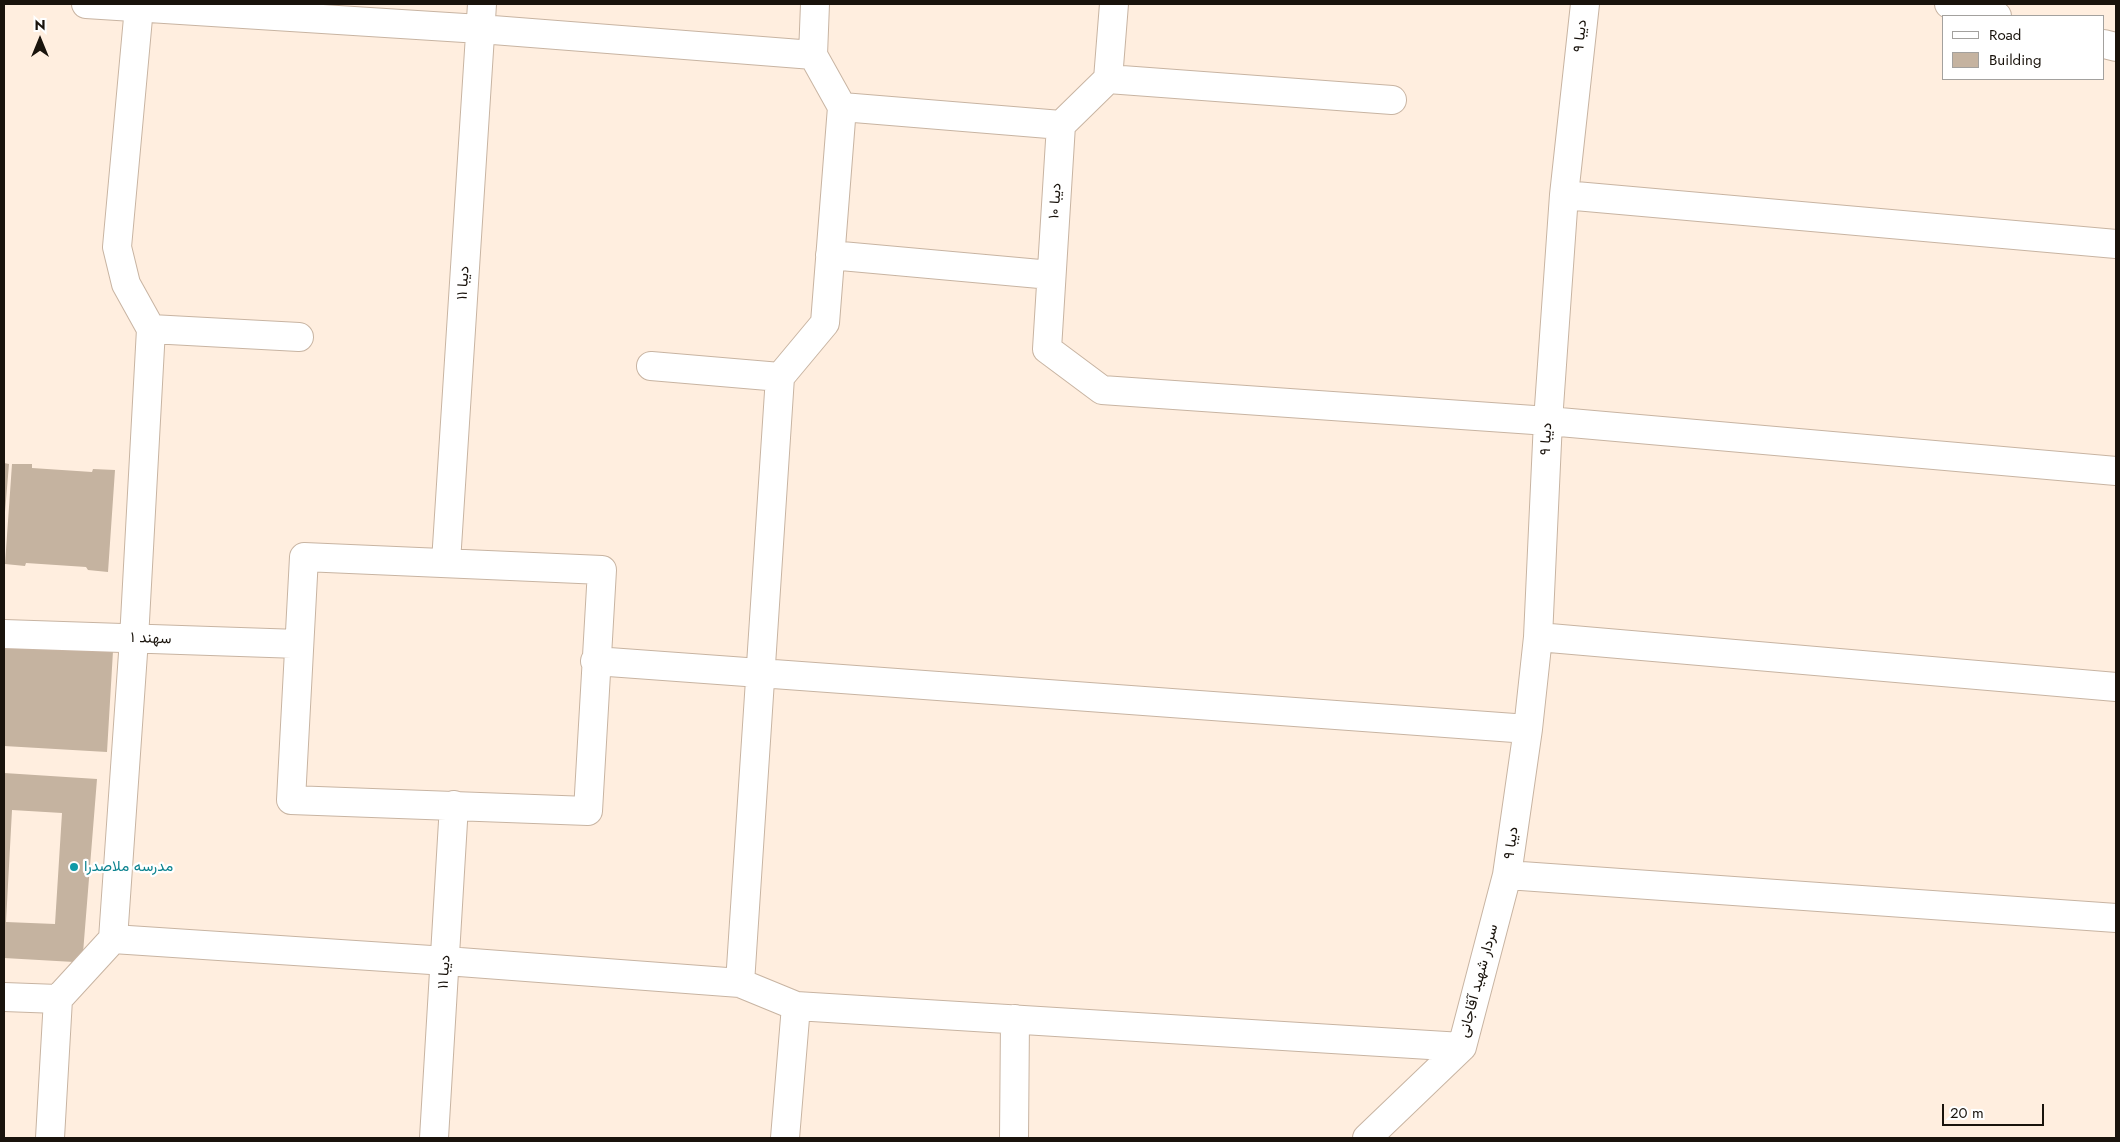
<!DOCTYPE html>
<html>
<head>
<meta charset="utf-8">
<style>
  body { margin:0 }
  #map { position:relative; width:2120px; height:1142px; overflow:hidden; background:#ffeedf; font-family:Jost,sans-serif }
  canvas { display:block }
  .frame { position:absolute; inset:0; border:5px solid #19130c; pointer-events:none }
  .legend { position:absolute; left:1942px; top:15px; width:162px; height:65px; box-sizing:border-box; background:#fff; border:1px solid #a3a19e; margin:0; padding:6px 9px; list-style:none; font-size:15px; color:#19130c }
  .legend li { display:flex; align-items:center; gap:10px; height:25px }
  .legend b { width:25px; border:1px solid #a3a19e }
  .north { position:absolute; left:15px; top:15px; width:50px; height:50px; -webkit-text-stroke:4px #fff; paint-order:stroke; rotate:0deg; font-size:14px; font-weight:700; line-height:20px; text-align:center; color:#19130c }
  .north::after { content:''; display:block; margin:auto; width:18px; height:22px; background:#19130c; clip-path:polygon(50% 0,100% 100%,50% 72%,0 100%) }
  .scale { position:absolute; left:1942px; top:1104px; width:102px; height:22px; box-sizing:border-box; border:2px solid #19130c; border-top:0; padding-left:6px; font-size:15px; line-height:18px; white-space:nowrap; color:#19130c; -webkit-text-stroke:4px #fff; paint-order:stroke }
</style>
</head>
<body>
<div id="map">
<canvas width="2120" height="1142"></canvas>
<div class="frame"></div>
<ul class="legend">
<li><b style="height:6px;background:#fff"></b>Road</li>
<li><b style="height:14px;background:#c5b3a0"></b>Building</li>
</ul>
<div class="north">N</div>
<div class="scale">20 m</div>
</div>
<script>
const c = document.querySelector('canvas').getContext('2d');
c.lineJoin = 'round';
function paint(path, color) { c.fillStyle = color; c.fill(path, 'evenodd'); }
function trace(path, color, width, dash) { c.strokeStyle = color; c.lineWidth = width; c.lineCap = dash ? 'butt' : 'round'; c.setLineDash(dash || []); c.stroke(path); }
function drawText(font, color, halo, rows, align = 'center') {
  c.font = font + ' Jost,Vazirmatn,sans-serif'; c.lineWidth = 4.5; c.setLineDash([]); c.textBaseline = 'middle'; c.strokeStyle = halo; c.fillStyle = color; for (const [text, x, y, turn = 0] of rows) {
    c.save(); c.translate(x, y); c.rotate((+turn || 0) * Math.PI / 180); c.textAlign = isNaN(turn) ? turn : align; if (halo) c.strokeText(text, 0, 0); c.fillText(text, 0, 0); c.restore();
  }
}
paint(new Path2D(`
  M4 463 9 464 5 512H4Z
  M12 464H32V468L92 472 93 469 115 470 108 572 88 570 86 567 26 563 25 566 5 564Z
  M4 645 113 651 107 752 4 746Z
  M4 773 97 779 83 953 74 962 4 958ZM12 810 62 813 55 924 6 922Z`), '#c5b3a0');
const minor = new Path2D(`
  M86 4 480 29 813 55
  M1114 4 1108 79 1061 125 1047 349 1102 390 1548 421 2116 471
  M1949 4 1997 16
  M139 7 117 247 126 284 151 329 134 639 113 939 446 961 740 983 780 377 825 323 842 107 813 55 815 4
  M2104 44 2116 47
  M1108 79 1392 100
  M842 107 1061 125
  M1564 195 2116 244
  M830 255 1051 275
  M151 329 299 337
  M651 366 780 377
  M304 557 602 570 588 811 291 800Z
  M446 562 482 4
  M4 634 299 644
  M1538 637 2116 687
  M595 661 1528 729
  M1507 875 2116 918
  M740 983 796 1006 785 1138
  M4 997 58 999
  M796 1006 1462 1047
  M50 1138 58 999 113 939
  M434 1138 454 805
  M1014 1138 1015 1019
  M1367 1138 1462 1047 1507 875 1528 729 1538 637 1548 421 1564 195 1585 4`);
trace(minor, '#c8b4a2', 30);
trace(minor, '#fff', 28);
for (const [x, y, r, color] of [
  [74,867,5,"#0f9aa8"]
]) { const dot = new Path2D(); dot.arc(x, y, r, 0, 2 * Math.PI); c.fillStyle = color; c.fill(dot); trace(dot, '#fff', 2); }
drawText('15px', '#19130c', '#fff', [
  ["دیبا ۹",1581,36,-84],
  ["دیبا ۱۰",1056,201,-86],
  ["دیبا ۱۱",464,283,-86],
  ["دیبا ۹",1547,439,-87],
  ["سهند ۱",151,639,2],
  ["دیبا ۹",1512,843,-82],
  ["دیبا ۱۱",445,972,-86],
  ["سردار شهید آقاجانی",1479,981,-75]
]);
drawText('15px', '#0d838f', '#fff', [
  ["مدرسه ملاصدرا",84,867]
], 'left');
</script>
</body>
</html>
